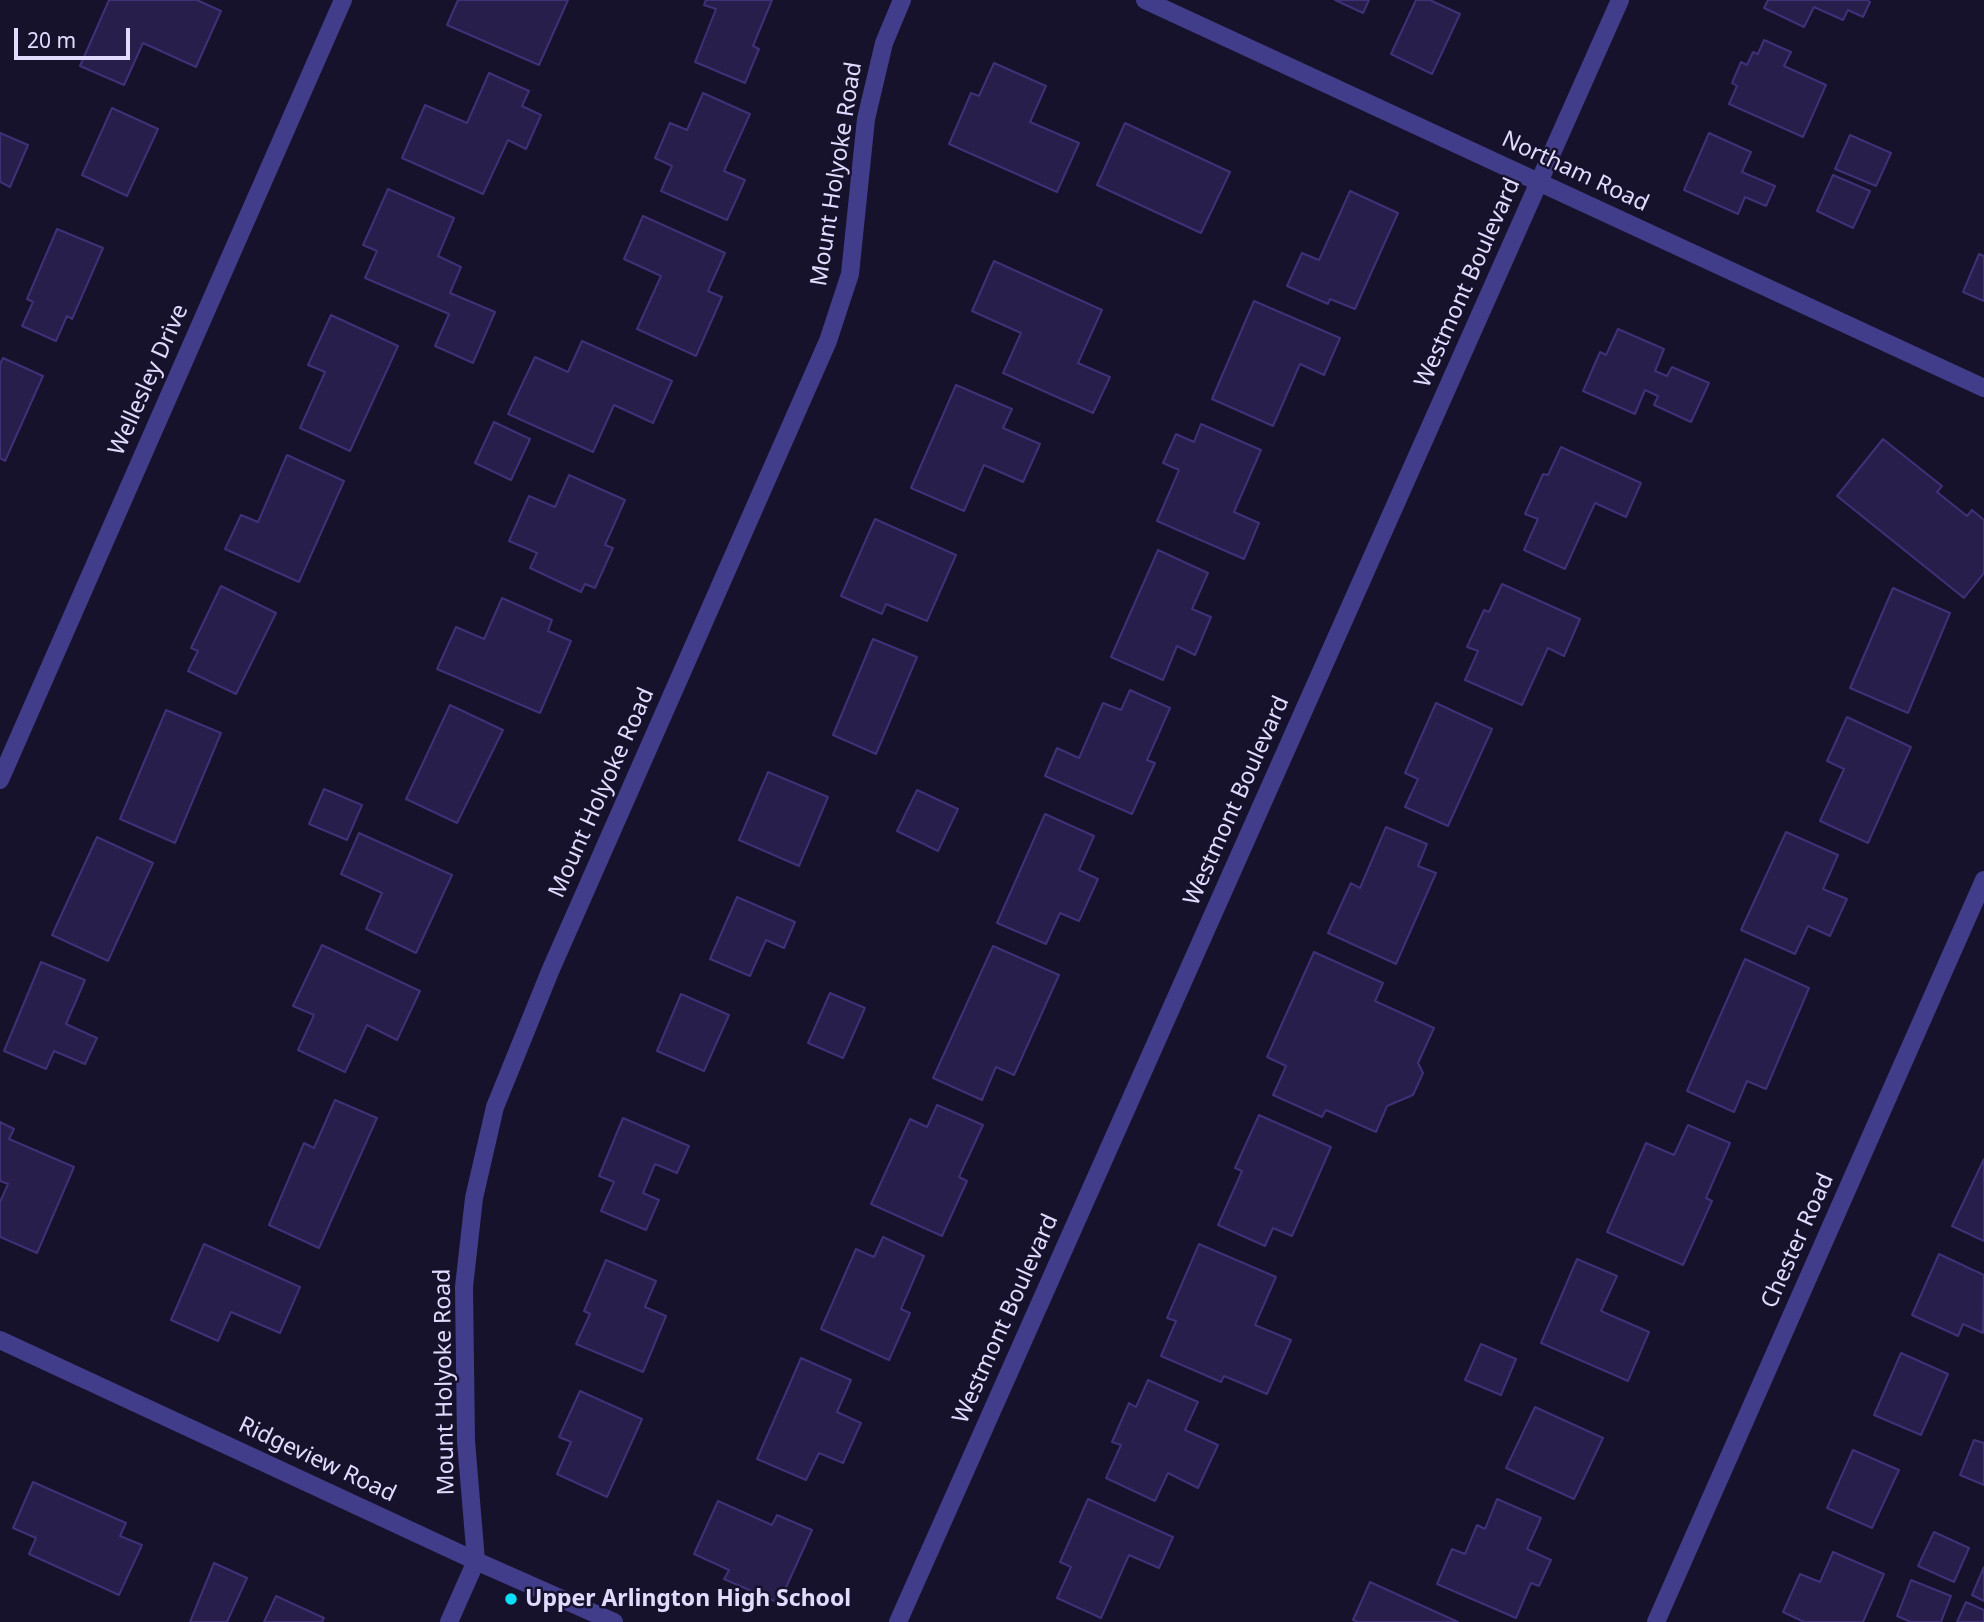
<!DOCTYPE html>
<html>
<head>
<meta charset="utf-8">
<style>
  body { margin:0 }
  #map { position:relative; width:1984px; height:1622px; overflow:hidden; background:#17122b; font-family:"Noto Sans",sans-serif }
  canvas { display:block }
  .scale { position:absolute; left:14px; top:28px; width:116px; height:32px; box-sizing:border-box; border:4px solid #e1dcff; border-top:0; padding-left:9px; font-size:21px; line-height:24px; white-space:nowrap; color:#e1dcff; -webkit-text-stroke:5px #17122b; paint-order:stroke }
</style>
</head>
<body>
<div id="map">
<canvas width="1984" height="1622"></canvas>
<div class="scale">20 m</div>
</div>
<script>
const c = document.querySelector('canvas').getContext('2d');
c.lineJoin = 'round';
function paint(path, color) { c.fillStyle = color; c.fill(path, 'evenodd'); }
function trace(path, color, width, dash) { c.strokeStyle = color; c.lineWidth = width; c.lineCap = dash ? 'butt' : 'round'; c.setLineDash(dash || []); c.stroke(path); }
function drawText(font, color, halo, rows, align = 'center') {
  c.font = font + ' "Noto Sans",sans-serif'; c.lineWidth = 5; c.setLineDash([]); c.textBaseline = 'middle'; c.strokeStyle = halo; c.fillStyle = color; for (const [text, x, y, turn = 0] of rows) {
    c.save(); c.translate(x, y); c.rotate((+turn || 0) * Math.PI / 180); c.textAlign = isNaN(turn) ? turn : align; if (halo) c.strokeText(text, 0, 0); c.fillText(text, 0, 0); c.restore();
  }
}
const building = new Path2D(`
  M109 0H197L221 11 196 67 143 43 124 85 80 66Z
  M458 0H568L539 65 447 25Z
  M706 0H772L753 46 759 49 745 83 695 62 716 9 704 5Z
  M1335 0H1369L1363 13Z
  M1416 0H1430L1460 14 1432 74 1391 54Z
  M1768 0H1867L1870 2 1863 17 1848 10 1843 20 1814 7 1804 27 1764 8Z
  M1764 40 1791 52 1784 66 1826 85 1803 137 1729 104 1737 86 1732 83 1741 62 1747 65 1753 52 1758 54Z
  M994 63 1046 86 1030 122 1079 143 1057 192 949 144 971 93 979 96Z
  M489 73 529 91 522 106 541 115 526 149 508 140 483 194 402 158 425 105 467 123Z
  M703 93 750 114 724 171 745 180 727 220 661 191 672 166 655 158 670 123 687 130Z
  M112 108 158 129 127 196 82 175Z
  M1125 123 1230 172 1201 233 1097 185Z
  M0 133 28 145 10 187 0 182Z
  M1709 133 1751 152 1742 172 1775 186 1766 206 1745 197 1738 214 1684 190Z
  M1850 135 1891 153 1876 186 1835 169Z
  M1833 175 1870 191 1853 228 1817 211Z
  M388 189 454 218 438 256 461 267 450 293 495 312 473 363 435 346 449 314 365 278 377 251 363 245Z
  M1350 191 1398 213 1355 309 1330 299 1328 304 1287 286 1302 253 1319 260Z
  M643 216 725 253 708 291 722 297 696 356 637 329 661 276 624 259Z
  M57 229 103 248 72 319 67 316 56 341 22 326 33 302 27 299Z
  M1979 254 1984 256V301L1963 292Z
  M994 261 1102 310 1078 363 1110 377 1093 413 1003 373 1021 333 972 311Z
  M1254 301 1340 338 1324 375 1300 364 1273 426 1212 399Z
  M331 315 398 346 350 451 300 428 325 372 308 365Z
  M1618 329 1664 349 1655 371 1667 376 1672 367 1709 383 1691 422 1654 405 1658 396 1645 390 1635 414 1583 391 1600 352 1606 355Z
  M582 341 672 381 653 423 614 405 593 452 508 414 535 357 568 372Z
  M3 358 43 376 5 461 0 458V364Z
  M956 385 1012 409 1003 428 1040 444 1023 482 984 465 964 511 911 488Z
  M494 422 530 439 511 480 475 463Z
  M1201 424 1261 450 1234 512 1259 523 1244 559 1157 521 1179 470 1163 463 1176 434 1194 442Z
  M1883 439 1942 486 1937 492 1967 516 1972 510 1984 520V573L1964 598 1837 496Z
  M1561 447 1641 483 1626 517 1595 503 1565 569 1524 550 1538 519 1525 514 1543 474 1548 475Z
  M287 455 344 481 299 582 225 549 241 515 258 522Z
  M569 475 625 500 605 545 613 548 595 588 585 584 581 592 530 568 537 553 509 541 529 496 555 507Z
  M875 519 956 555 927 621 886 604 882 614 841 596Z
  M1158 550 1208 573 1192 609 1211 617 1195 655 1177 646 1163 680 1111 657Z
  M1502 584 1580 619 1564 656 1548 648 1522 705 1465 680 1478 651 1467 647 1484 610 1489 612Z
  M221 586 276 613 236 694 188 671 198 651 191 648Z
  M1893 588 1950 613 1908 713 1850 688Z
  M502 598 552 620 548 631 571 641 540 713 437 669 456 627 484 639Z
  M873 639 917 657 876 754 833 735Z
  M1130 690 1170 708 1147 760 1155 763 1132 814 1045 776 1057 748 1079 758 1103 703 1121 710Z
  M1436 703 1492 729 1448 826 1405 807 1418 779 1405 773Z
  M450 705 503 730 457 823 406 799Z
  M166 710 221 733 175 843 120 819Z
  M1847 717 1911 747 1868 843 1820 821 1844 769 1827 761Z
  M768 772 828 797 799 866 739 840Z
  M324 789 362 805 347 840 309 824Z
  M917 790 958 809 938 851 897 831Z
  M1045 814 1094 836 1079 870 1098 879 1079 921 1060 913 1046 944 997 923Z
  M1386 827 1427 844 1418 866 1436 873 1396 964 1328 933 1351 883 1360 888Z
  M1786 832 1838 855 1823 889 1847 899 1830 936 1808 926 1795 954 1741 930Z
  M359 833 452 875 416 953 366 929 382 893 341 874Z
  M97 837 153 863 108 961 52 935Z
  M737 897 795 922 784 948 766 940 750 976 710 959Z
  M322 945 420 991 397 1040 367 1025 345 1072 298 1050 314 1015 293 1006Z
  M993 946 1059 975 1014 1075 996 1067 982 1100 933 1078Z
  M1314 952 1383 983 1375 1001 1434 1028 1418 1063 1423 1073 1413 1095 1387 1106 1376 1132 1326 1110 1322 1117 1273 1095 1286 1066 1267 1057Z
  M1745 959 1809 988 1766 1089 1747 1081 1734 1112 1687 1091Z
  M41 962 85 980 66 1024 97 1038 85 1064 54 1051 46 1069 4 1051Z
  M830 993 865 1008 843 1058 808 1043Z
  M681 994 729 1015 704 1071 657 1051Z
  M335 1100 377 1118 319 1248 269 1225 304 1143 314 1148Z
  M937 1105 983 1125 959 1177 967 1181 942 1236 871 1204 910 1119 927 1127Z
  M1259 1115 1331 1147 1292 1236 1273 1228 1265 1246 1218 1225 1242 1171 1235 1168Z
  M623 1118 689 1146 677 1173 655 1164 643 1193 659 1200 646 1230 601 1211 614 1182 599 1176Z
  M0 1122 14 1129 9 1139 74 1167 37 1253 0 1237V1202L8 1184 0 1181Z
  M1688 1125 1730 1143 1706 1198 1712 1201 1683 1265 1607 1232 1646 1143 1674 1155Z
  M1984 1159V1241L1952 1226Z
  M883 1237 924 1256 901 1309 910 1313 889 1360 821 1329 856 1249 874 1257Z
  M204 1244 300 1287 280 1333 231 1312 218 1341 171 1320Z
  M1199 1244 1276 1277 1255 1325 1291 1340 1267 1394 1224 1376 1221 1382 1161 1356 1176 1321 1167 1318Z
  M1939 1254 1984 1275 1983 1333 1963 1324 1958 1336 1912 1315Z
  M1577 1259 1617 1276 1601 1311 1649 1332 1628 1381 1541 1343Z
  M606 1260 656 1281 645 1307 666 1316 643 1372 576 1344 590 1314 584 1311Z
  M1481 1344 1516 1359 1501 1395 1465 1380Z
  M1901 1353 1948 1374 1921 1435 1874 1415Z
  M801 1358 851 1380 837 1412 861 1423 843 1463 819 1453 806 1480 757 1459Z
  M1148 1380 1198 1402 1185 1430 1218 1445 1198 1488 1168 1473 1155 1501 1106 1478 1121 1445 1112 1442 1129 1403 1136 1407Z
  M580 1391 642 1419 607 1497 557 1474 571 1442 559 1437Z
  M1535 1407 1603 1438 1574 1499 1506 1468Z
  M1974 1440 1984 1443V1485L1960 1475Z
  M1853 1450 1899 1470 1872 1528 1827 1508Z
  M33 1482 126 1523 120 1536 142 1545 119 1595 29 1554 36 1538 13 1528Z
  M1088 1499 1173 1537 1159 1568 1129 1555 1101 1618 1057 1598 1071 1567 1060 1562Z
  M1497 1499 1541 1518 1527 1549 1551 1560 1539 1586 1531 1583 1516 1618 1437 1584 1452 1549 1465 1554 1477 1525 1485 1529Z
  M718 1501 772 1525 777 1515 812 1530 779 1603 724 1579 729 1570 694 1554Z
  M1934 1532 1969 1548 1954 1582 1918 1566Z
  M1833 1552 1884 1574 1863 1622H1804L1783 1612 1800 1574 1820 1582Z
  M214 1563 247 1578 227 1622H190Z
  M1984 1567V1601L1972 1595Z
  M1911 1580 1951 1596 1941 1622H1911L1897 1616Z
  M1370 1582 1458 1622H1358L1353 1620Z
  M276 1596 324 1618 322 1622H264Z
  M1966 1602 1984 1610V1622H1957Z`);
paint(building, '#281e4c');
trace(building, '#403078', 2);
trace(new Path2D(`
  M0 780 343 0
  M449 1622 476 1561 466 1441 464 1287 474 1198 495 1107 551 969 828 341 850 274 866 119 884 43 902 0
  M898 1622 1620 0
  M1656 1622 1984 880`), '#423d8a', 18);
trace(new Path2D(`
  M1145 0 1984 388
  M0 1340 476 1561 614 1622`), '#423d8a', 18);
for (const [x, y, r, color] of [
  [511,1599,7,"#0bdffc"]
]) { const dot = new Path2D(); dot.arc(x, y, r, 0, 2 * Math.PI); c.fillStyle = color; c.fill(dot); trace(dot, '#17122b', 2.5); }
drawText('23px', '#e1dcff', '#17122b', [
  ["Northam Road",1575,172,25],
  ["Mount Holyoke Road",837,174,-81],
  ["Westmont Boulevard",1468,283,-66],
  ["Wellesley Drive",149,380,-66],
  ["Mount Holyoke Road",602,793,-66],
  ["Westmont Boulevard",1237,801,-66],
  ["Chester Road",1798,1241,-66],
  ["Westmont Boulevard",1006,1319,-66],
  ["Mount Holyoke Road",445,1382,-91],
  ["Ridgeview Road",317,1460,25]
]);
drawText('bold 23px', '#e1dcff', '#17122b', [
  ["Upper Arlington High School",525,1599]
], 'left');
</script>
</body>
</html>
